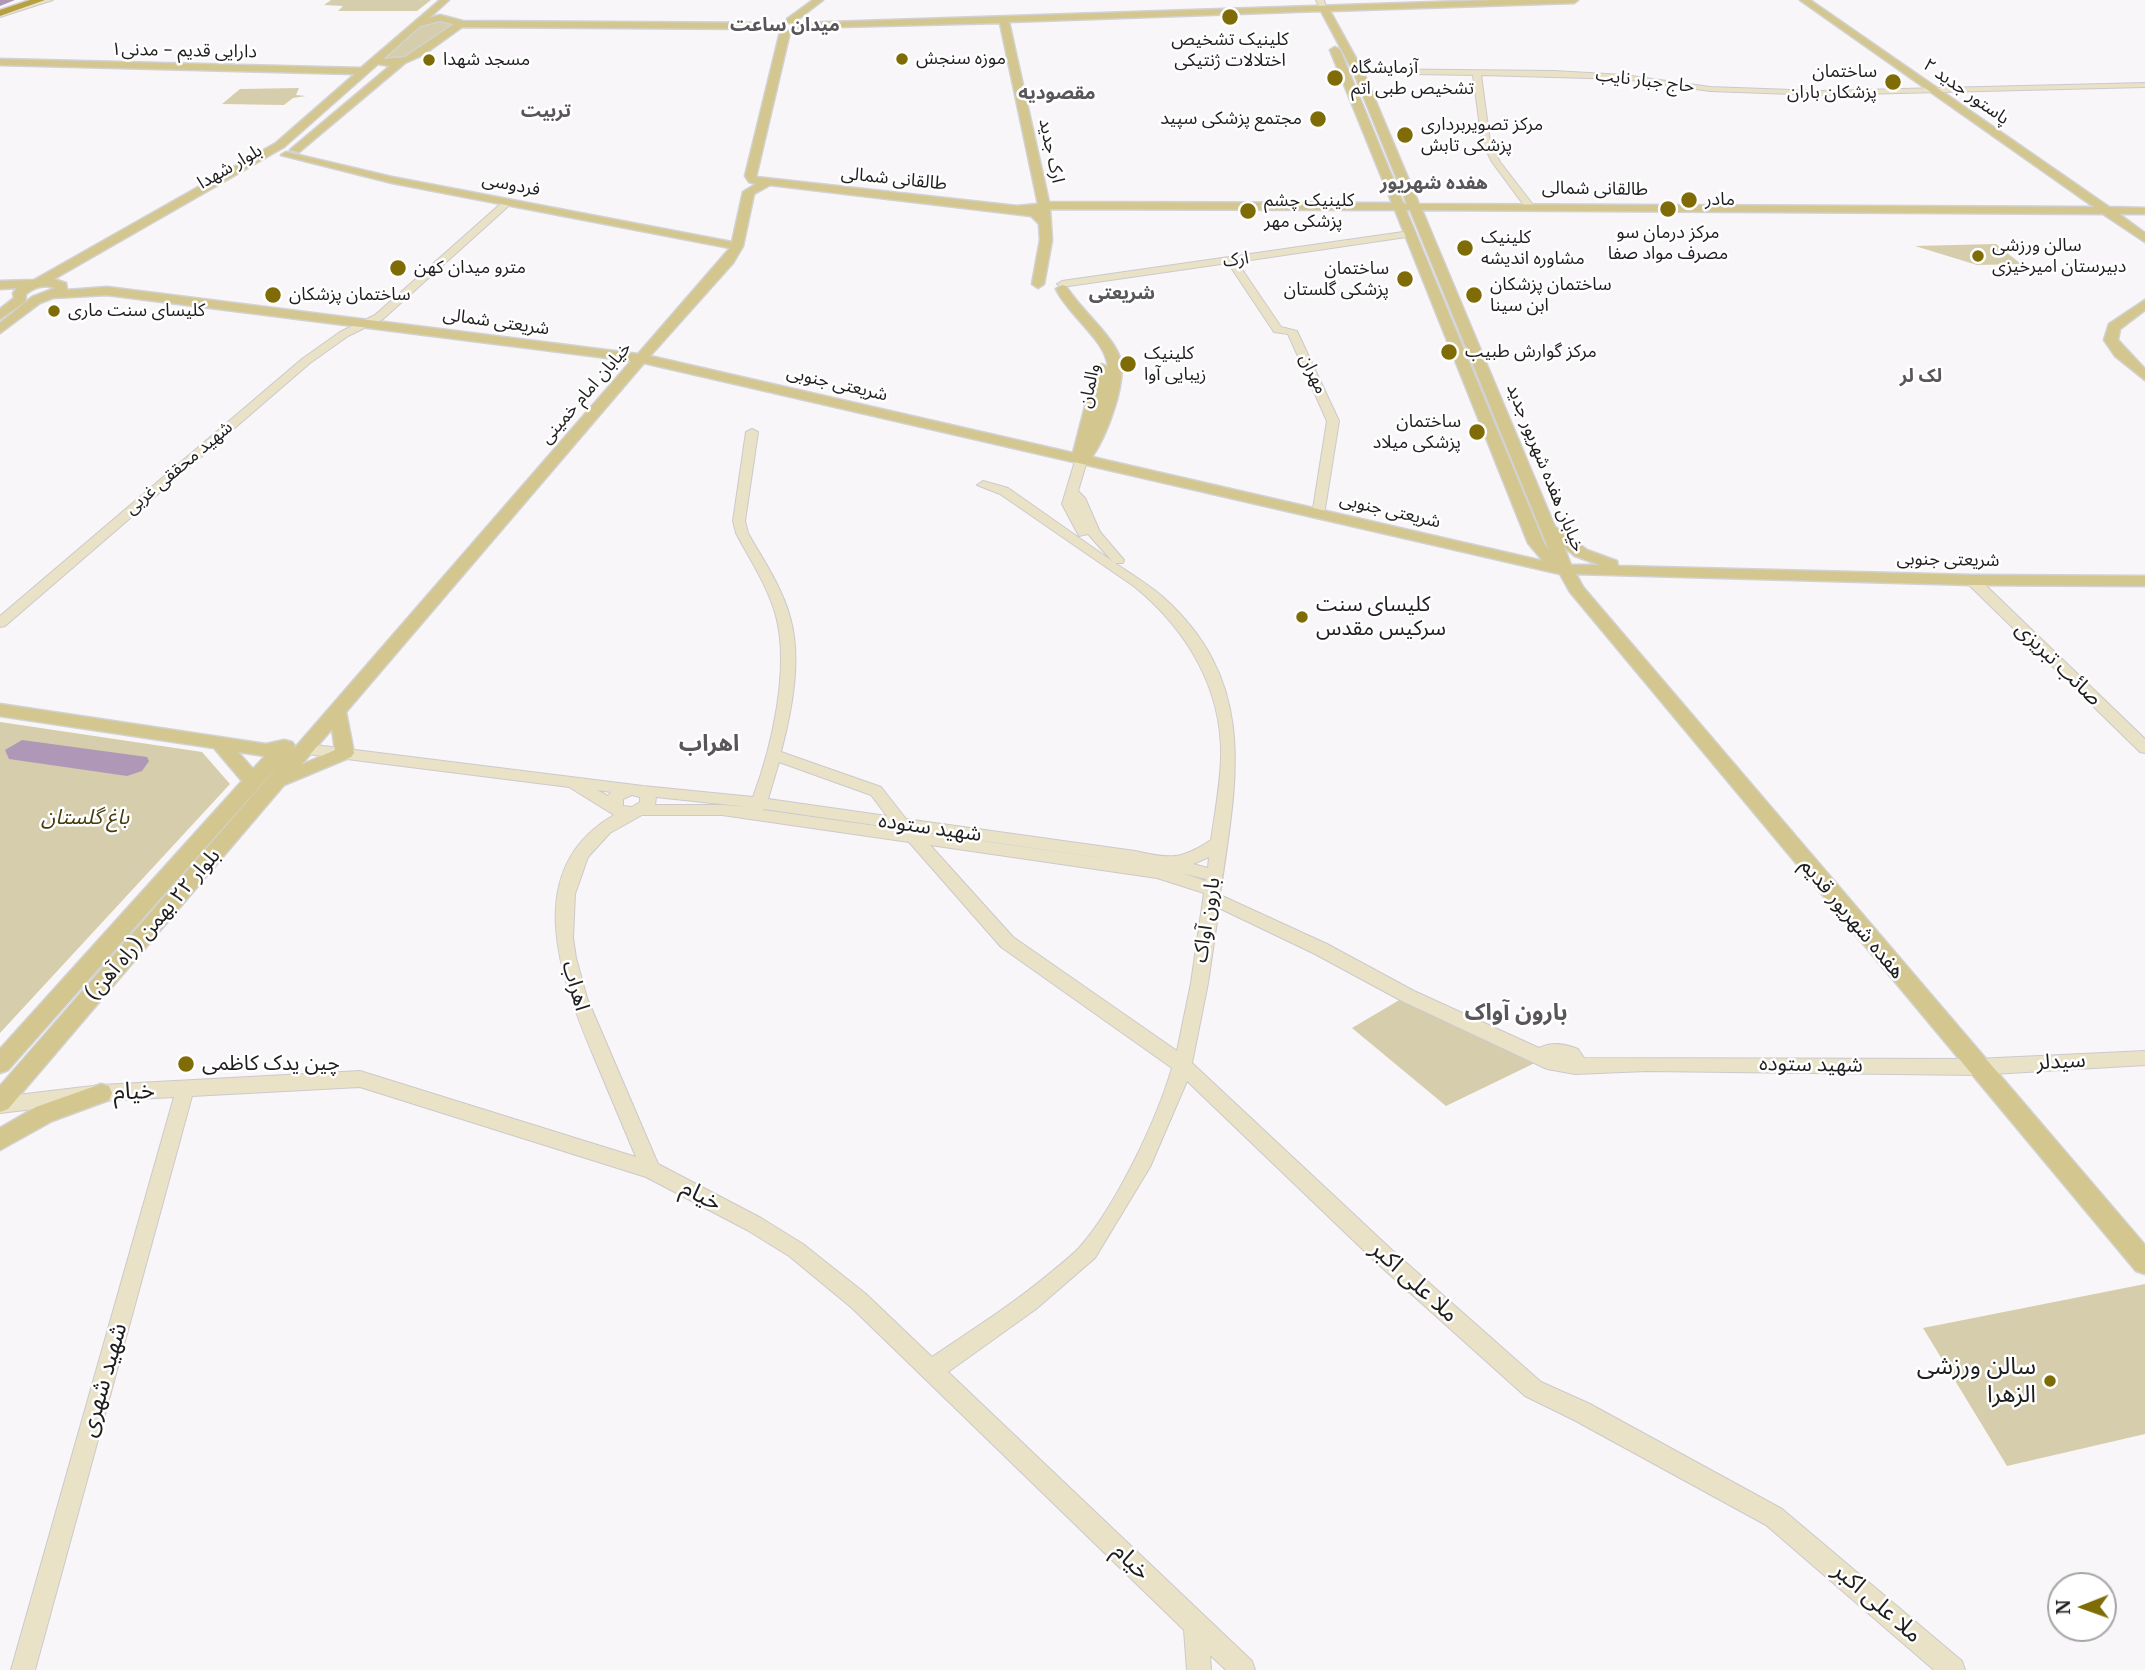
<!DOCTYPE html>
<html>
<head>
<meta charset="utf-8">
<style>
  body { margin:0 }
  #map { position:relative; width:2145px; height:1670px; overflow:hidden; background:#f9f6f9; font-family:Merriweather,serif }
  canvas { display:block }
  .north { position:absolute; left:2047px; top:1572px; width:70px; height:70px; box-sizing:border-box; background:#fff; border:2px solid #a5a5a5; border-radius:50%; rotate:269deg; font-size:19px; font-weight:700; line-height:28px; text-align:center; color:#1f1e1f }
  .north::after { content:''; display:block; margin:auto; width:24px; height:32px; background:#7f6c06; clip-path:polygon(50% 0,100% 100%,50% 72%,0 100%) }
</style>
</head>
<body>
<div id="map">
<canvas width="2145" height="1670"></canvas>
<div class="north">N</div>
</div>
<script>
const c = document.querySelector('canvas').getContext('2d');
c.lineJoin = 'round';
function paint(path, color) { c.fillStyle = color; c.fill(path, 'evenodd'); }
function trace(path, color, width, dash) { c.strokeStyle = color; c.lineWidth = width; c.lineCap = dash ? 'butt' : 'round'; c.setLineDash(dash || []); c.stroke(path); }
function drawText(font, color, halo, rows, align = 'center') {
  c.font = font + ' Merriweather,"Noto Sans Arabic",serif'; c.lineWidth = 5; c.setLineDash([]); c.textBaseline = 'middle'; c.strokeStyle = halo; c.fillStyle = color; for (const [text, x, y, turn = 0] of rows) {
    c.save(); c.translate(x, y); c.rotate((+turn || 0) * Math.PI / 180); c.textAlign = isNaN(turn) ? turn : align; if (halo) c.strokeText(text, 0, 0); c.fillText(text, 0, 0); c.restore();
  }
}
paint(new Path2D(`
  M331 0H431L417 11H338L343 6 324 5Z
  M440 21 453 23V25L397 61 380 60 422 24Z
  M299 88 296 95 306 96 293 98 284 105 222 104 240 89Z
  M1996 244 2021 264 1977 265 1915 246Z
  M0 722 202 752 230 784 0 1033Z
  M1401 999 1541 1060 1446 1106 1352 1028Z
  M2145 1284V1434L2007 1466 1923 1328Z`), '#d5cdac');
paint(new Path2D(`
  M22 740 147 757 149 761 142 771 127 776 9 759 5 750Z`), '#af98b7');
paint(new Path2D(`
  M0 0H15L0 6Z`), '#af98b7');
const secondary = new Path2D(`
  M41 0H53L0 17V13Z
  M1316 0H1324L1327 10H1321Z
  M1358 69 1554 71 1624 75 1710 87 1819 91 2145 83V87L1819 95 1710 91 1624 79 1481 75 1490 142 1500 162 1534 206 1529 209 1526 208 1492 162 1482 142 1473 75 1355 73Z
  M505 200 513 202 383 319 348 336 310 363 5 626 0 627V616L302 359 340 332 375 315Z
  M1410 231 1415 234 1413 236 1237 262 1281 327 1297 331 1339 421 1324 515 1318 519 1312 515 1327 421 1288 334 1274 332 1228 263 1062 287 1057 284 1062 281Z
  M752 429 758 432 745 521 748 533C763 560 782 587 790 617 802 659 792 710 781 752L881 787 906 819 1135 851C1170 859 1181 860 1211 840 1215 813 1220 786 1221 759 1223 689 1187 630 1135 587L1000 494 977 485 983 481 1008 488 1112 561 1088 534 1079 536 1062 504 1075 461 1081 457 1087 461 1078 491 1085 498 1100 532 1124 560 1123 563H1115C1131 574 1148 584 1163 597 1260 684 1236 782 1220 895L1327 944 1414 991 1539 1048C1552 1041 1565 1044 1578 1049L1584 1058 1976 1059 2145 1051V1065L1976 1075 1647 1071 1575 1074 1547 1069 1402 1001 1315 954 1219 908 1208 983 1192 1063 1393 1251 1541 1382 1590 1404 1782 1509 1962 1661 1965 1670H1934L1766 1525 1574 1420 1525 1396 1379 1265 1187 1081 1150 1167 1095 1258 1036 1309 948 1372 1252 1661 1255 1670H1226L1210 1655 1211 1670H1187L1184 1630 852 1308 789 1256 747 1230 646 1177 360 1087 192 1096 35 1670H11L174 1097 101 1101 0 1113V1097L101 1085 360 1071 636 1157C622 1124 608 1090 594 1057 561 979 519 870 614 815L569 787 307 754 300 749 307 744 643 786 753 797C772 747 790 668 776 616 768 586 750 560 736 533L733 521 746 432ZM779 762 871 795 887 816 768 799ZM597 790 611 792 608 796ZM632 795 640 797V802L632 807 623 806V799ZM656 797 749 807 722 805H655ZM764 809 1130 862 763 810ZM642 815H722L909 842 1001 947 1172 1068C1156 1122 1116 1206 1079 1248 1070 1257 1060 1265 1050 1273 1013 1304 972 1330 932 1357L866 1294 803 1244 761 1218 658 1164 587 998 576 958 573 938 575 894 588 857 610 833ZM930 845 1157 878 1204 893 1191 983 1177 1051 1013 937ZM1209 857 1208 868 1193 864ZM1181 873 1206 879V881Z
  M1972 576 1977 577 2145 739V753L2140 752 1967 583V577Z`);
const primary = new Path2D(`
  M440 0H449L429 18 440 15 463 21 765 23 770 26 765 29 462 27 423 55 405 63 299 152 290 150 390 66 378 64 284 147 54 279 66 283 67 290 107 287 638 354 730 248 392 183 281 155 286 152 392 177 732 242 743 192 756 184 749 182 745 176 780 32 785 29 790 32 756 177 1017 206 1038 204 1000 23 797 28 800 23 1495 0H1578L1574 3 1330 11 1363 71 1419 204 2094 207 1800 0H1810L2109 207 2145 208V214H2119L2145 233V242L2103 214 1422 210 1555 527 1587 550 1617 561 1618 566 1972 575 2145 576V586L1972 585 1576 574 1583 587 2145 1245V1274L2136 1271 1570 592 1560 574 644 363 346 712 354 753 351 757 284 785 8 1109 0 1112V1086L292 750 8 1070 0 1073V1049L242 781 214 748 0 716V704L266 744 284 740 292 742 295 746 293 750 631 361 107 295 53 298 40 303 0 333V323L32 297 55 288C44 284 35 287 26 294L25 302 0 319V309L14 298 13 293 17 288 0 289V281L34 280 276 143 355 74 0 65V59L361 68ZM1321 11 1353 71 1407 204 1403 203 1340 50 1335 47 1330 50 1392 203 1049 202 1009 22ZM440 21 454 24 405 57 383 59 420 26ZM770 185 1031 216 1039 224 1040 240 1032 284 1038 288 1044 284 1052 240 1050 209 1395 210 1528 543 1543 561 1092 457C1106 437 1129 380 1119 355 1110 333 1080 309 1066 286L1062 285 1056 289C1068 315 1106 340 1108 367L1102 364 1095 368 1073 453 650 356 733 263 743 246 754 194ZM1406 210H1410L1549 550 1544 543ZM1564 547 1575 556 1600 565H1571ZM332 729 335 750 301 765ZM238 752 265 756 253 769Z
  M813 0H823L793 23H787V19Z
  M2145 300V310L2120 329 2118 340 2145 369V380L2115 356 2104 340 2109 324Z
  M101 1084 109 1086 112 1093 109 1100 52 1121 0 1150V1128L36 1107Z`);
const highway = new Path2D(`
  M30 0H45L0 16V10Z`);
trace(secondary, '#ccc9cd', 2);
trace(primary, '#d2d2d2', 3);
trace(highway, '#d2d2d2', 3);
paint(secondary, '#e9e2c6');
paint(primary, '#d3c68e');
paint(highway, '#b6a042');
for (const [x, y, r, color] of [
  [1230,17,9,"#7f6c06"],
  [902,59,7,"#7f6c06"],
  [429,60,7,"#7f6c06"],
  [1335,78,9,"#7f6c06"],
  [1893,82,9,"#7f6c06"],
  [1318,119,9,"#7f6c06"],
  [1405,135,9,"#7f6c06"],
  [1689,200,9,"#7f6c06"],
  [1668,209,9,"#7f6c06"],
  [1248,211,9,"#7f6c06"],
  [1465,248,9,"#7f6c06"],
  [1978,256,7,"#7f6c06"],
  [398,268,9,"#7f6c06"],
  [1405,279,9,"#7f6c06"],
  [273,295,9,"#7f6c06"],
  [1474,295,9,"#7f6c06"],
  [54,311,7,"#7f6c06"],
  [1449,352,9,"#7f6c06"],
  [1128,364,9,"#7f6c06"],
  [1477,432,9,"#7f6c06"],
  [1302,617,7,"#7f6c06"],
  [186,1064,9,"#7f6c06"],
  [2050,1381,7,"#7f6c06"]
]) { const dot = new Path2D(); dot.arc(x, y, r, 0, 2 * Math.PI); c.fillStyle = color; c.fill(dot); trace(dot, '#fff', 2.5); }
drawText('18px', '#1f1e1f', '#fff', [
  ["کلینیک تشخیص",1230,40,"center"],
  ["اختلالات ژنتیکی",1230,61,"center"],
  ["موزه سنجش",916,59],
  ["مسجد شهدا",443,60],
  ["آزمایشگاه",1351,68],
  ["تشخیص طبی اتم",1351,89],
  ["ساختمان",1877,72,"right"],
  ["پزشکان باران",1877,93,"right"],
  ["مجتمع پزشکی سپید",1302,119,"right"],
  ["مرکز تصویربرداری",1421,125],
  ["پزشکی تابش",1421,146],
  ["مادر",1705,200],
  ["کلینیک چشم",1264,201],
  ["پزشکی مهر",1264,222],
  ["مرکز درمان سو",1668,233,"center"],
  ["مصرف مواد صفا",1668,254,"center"],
  ["کلینیک",1481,238],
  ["مشاوره اندیشه",1481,259],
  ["سالن ورزشی",1992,246],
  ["دبیرستان امیرخیزی",1992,267],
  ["مترو میدان کهن",414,268],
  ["ساختمان",1389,269,"right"],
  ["پزشکی گلستان",1389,290,"right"],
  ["ساختمان پزشکان",1490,285],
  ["ابن سینا",1490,306],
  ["ساختمان پزشکان",289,295],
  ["کلیسای سنت ماری",68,311],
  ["مرکز گوارش طبیب",1465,352],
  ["کلینیک",1144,354],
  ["زیبایی آوا",1144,375],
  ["ساختمان",1461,422,"right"],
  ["پزشکی میلاد",1461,443,"right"]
], 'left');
drawText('18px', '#1f1e1f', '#fff', [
  ["دارایی قدیم - مدنی۱",184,51,1],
  ["حاج جبار نایب",1645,81,7],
  ["پاستور جدید ۲",1966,92,35],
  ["ارک جدید",1051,151,78],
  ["بلوار شهدا",230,167,-30],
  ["طالقانی شمالی",894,179,6],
  ["فردوسی",511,185,11],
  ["طالقانی شمالی",1595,189,1],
  ["ارک",1236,260,-8],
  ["شریعتی شمالی",496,322,8],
  ["مهران",1313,374,65],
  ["شریعتی جنوبی",837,384,13],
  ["والمان",1090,386,-78],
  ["خیابان امام خمینی",586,393,-49],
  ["شهید محققی غربی",179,468,-40],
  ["خیابان هفده شهریور جدید",1545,468,68],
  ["شریعتی جنوبی",1390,511,13],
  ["شریعتی جنوبی",1948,560,1]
]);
drawText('bold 19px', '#585659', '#fff', [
  ["میدان ساعت",785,26],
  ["مقصودیه",1057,94],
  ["تربیت",546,112],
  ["هفده شهریور",1434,184],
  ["شریعتی",1122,294],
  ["لک لر",1921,377]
]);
drawText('21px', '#1f1e1f', '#fff', [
  ["کلیسای سنت",1316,605],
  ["سرکیس مقدس",1316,629],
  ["چین یدک کاظمی",202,1064]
], 'left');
drawText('21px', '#1f1e1f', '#fff', [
  ["صائب تبریزی",2058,664,44],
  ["شهید ستوده",930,828,8],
  ["هفده شهریور قدیم",1852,919,50],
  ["بارون آواک",1207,920,-81],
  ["بلوار ۲۲ بهمن (راه آهن)",153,925,-49],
  ["اهراب",575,986,74],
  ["سیدلر",2061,1062,-3],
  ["شهید ستوده",1811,1065,1]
]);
drawText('italic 21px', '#463c0b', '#fff', [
  ["باغ گلستان",85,818]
]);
drawText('bold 23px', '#585659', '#fff', [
  ["اهراب",709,744],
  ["بارون آواک",1516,1013]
]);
drawText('24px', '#1f1e1f', '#fff', [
  ["خیام",134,1092,-2],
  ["خیام",701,1196,27],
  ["ملا علی اکبر",1414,1282,42],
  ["شهید شهری",104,1380,-74],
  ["خیام",1131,1562,44],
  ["ملا علی اکبر",1877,1603,41]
]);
drawText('24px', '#1f1e1f', '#fff', [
  ["سالن ورزشی",2036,1367],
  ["الزهرا",2036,1395]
], 'right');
</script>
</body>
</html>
